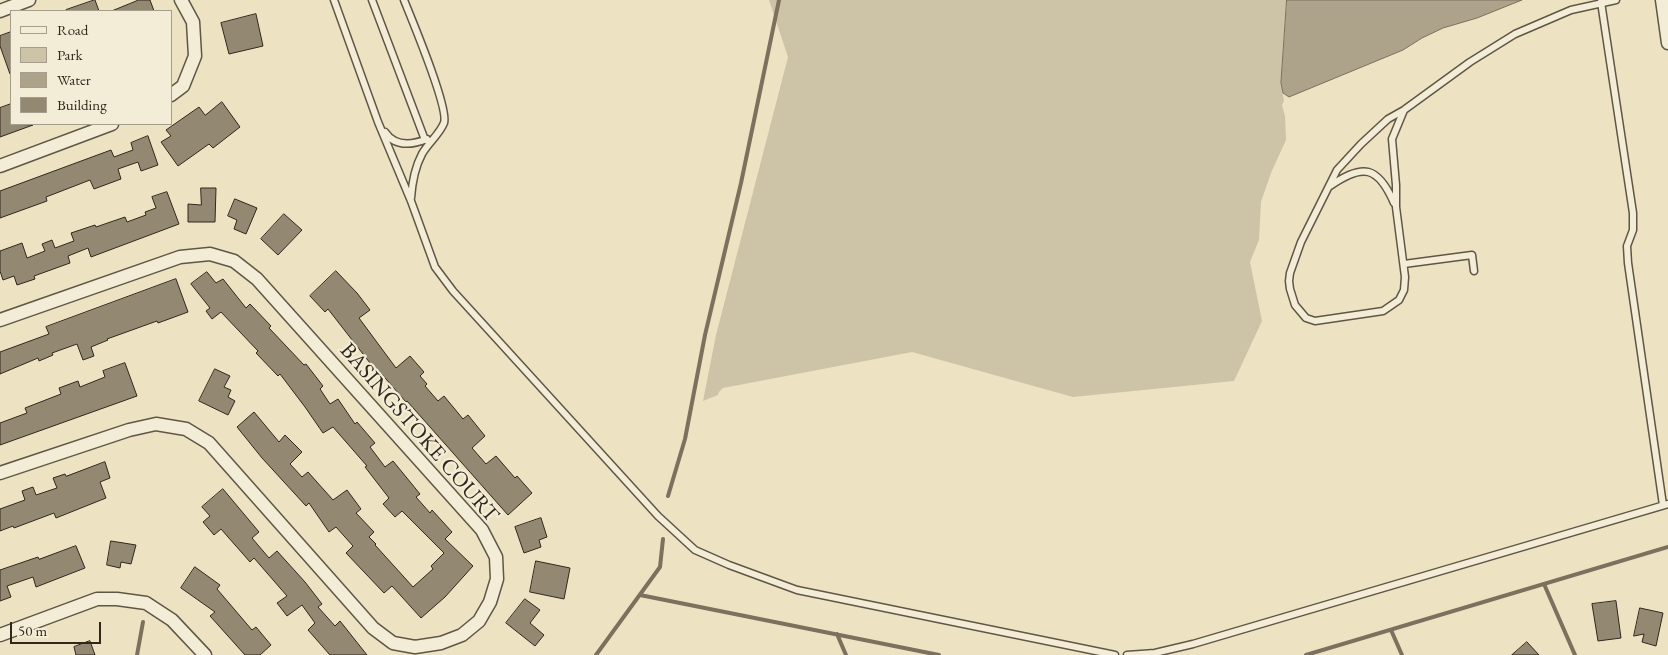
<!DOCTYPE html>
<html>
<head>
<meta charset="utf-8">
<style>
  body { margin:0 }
  #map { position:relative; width:1668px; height:655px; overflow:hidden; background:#ede3c3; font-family:"EB Garamond",serif }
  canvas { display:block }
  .legend { position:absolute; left:10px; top:10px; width:162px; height:115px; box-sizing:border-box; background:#f3edd8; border:1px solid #a59e8d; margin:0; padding:6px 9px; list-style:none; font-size:15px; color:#31271c }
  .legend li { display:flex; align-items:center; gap:10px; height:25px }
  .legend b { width:25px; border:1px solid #a59e8d }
  .scale { position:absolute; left:10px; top:622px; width:91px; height:22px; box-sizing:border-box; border:2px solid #31271c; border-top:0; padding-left:6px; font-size:15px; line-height:18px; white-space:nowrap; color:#31271c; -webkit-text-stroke:4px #f3edd8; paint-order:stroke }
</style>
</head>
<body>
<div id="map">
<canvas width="1668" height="655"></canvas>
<ul class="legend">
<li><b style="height:6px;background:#f3edd8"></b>Road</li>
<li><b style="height:14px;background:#cdc3a7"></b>Park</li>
<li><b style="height:14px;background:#ada38a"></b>Water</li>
<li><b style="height:14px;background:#938973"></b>Building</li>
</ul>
<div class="scale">50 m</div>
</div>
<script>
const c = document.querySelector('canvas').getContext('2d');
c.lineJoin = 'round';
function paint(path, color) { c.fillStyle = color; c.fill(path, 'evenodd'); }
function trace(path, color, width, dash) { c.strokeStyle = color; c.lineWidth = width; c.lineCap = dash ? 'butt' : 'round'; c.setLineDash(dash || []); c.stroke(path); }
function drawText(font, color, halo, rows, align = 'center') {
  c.font = font + ' "EB Garamond",serif'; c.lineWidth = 4.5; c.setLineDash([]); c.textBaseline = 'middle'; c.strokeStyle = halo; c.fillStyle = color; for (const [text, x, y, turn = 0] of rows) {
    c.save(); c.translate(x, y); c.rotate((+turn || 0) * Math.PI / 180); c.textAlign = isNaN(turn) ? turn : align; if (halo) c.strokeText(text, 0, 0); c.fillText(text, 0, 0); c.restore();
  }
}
paint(new Path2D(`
  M769 0H1287L1281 83 1284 101 1282 105 1285 116 1286 140 1271 173 1261 202 1259 240 1250 262 1262 321 1234 381 1073 397 912 352 723 388 719 392 718 395 703 401 716 335 788 57Z`), '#cdc3a7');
const water = new Path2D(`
  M1287 0H1522L1477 18 1443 28 1422 38 1403 50 1289 97 1283 93 1281 83Z`);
paint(water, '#ada38a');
trace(water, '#7b715e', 1);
trace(new Path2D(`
  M668 496 685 439 705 335 741 183 779 0
  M1544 584 1575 655
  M640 595 939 655
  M1391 630 1402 655
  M837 634 846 655
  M137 655 143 622
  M596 655 660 567 663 539
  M1306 655 1668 547`), '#7b715e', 4);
const building = new Path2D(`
  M95 0 99 11H66V10Z
  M139 0H150L154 11H112Z
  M256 14 263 46 229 54 221 23Z
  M11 32V74H10L0 46V36Z
  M222 102 240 127 213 148 209 144 178 166 161 142 171 136 166 130 199 107 205 115Z
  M11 104V124L33 125 0 137V108Z
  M148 136 158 165 141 171 138 162 118 169 121 179 94 189 90 180 46 197 47 201 0 218V191L111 150 114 157 133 150 131 143Z
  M201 188H216L215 222H188V204L201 205Z
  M167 192 179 224 91 257 88 248 68 256 70 263 34 276 35 279 17 285 14 276 3 280 0 271V251L22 243 27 258 45 251 42 244 52 240 55 248 74 241 71 233 95 225 96 227 125 217 127 222 146 215 145 212 156 208 152 197Z
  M235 199 257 208 246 234 234 229 237 220 228 216Z
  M284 214 302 230 278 255 261 239Z
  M336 271 357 293 370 310 359 318 396 368 410 356 424 372 420 376 427 384 425 386 438 401 444 396 463 419 468 415 485 436 472 448 486 464 496 456 515 478 517 476 532 493 508 515 407 401 406 402 379 371 377 372 328 309 325 312 310 296Z
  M207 272 216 283 223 279 246 308 250 304 271 326 269 328 304 365 306 364 323 386 320 389 330 404 338 399 355 424 357 422 375 443 370 447 385 467 393 461 420 494 416 497 430 513 432 510 452 532 445 539 473 566 445 597 421 618 392 586 384 593 346 553 353 546 336 527 329 532 309 503 306 506 262 458 237 427 254 412 279 442 285 435 302 452 290 464 302 477 308 472 333 500 347 490 361 509 356 513 374 532 369 537 376 544 375 545 413 587 433 569 431 566 444 553 402 511 395 517 383 504 389 498 365 467 367 466 333 427 323 433 305 407 280 374 278 376 256 353 258 351 221 312 212 319 206 311 210 308 191 284Z
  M176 279 188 312 158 323 157 321 107 339 108 340 91 347 94 356 83 360 77 344 52 353 53 355 39 361 38 358 0 374V352L49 334 46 327Z
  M125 363 137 396 0 445V423L27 413 25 408 61 394 59 388 78 381 80 387 105 377 103 371Z
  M215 369 230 376 224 387 231 390 228 397 235 401 228 415 199 401Z
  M105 462 110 478 100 482 106 498 56 518 54 513 14 528 13 526 0 531V509L25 500 22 491 33 487 36 495 57 488 53 478 65 474 66 476Z
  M223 489 259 532 252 538 269 558 277 551 305 582 322 604 318 607 335 626 340 621 367 655H330L308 630 315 623 302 605 287 616 277 603 287 596 254 558 250 562 221 529 214 535 203 522 210 516 202 507Z
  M541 518 547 537 539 540 541 547 524 553 515 527Z
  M111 541 136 545 131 564 121 562 120 568 107 565Z
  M76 546 85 568 36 587 33 577 7 586 11 597 0 601V570L38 557 39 559Z
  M536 561 570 568 564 599 530 592Z
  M195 567 220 585 217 589 252 630 256 627 271 645 260 655H245L210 616 215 612 181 588Z
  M525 599 540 610 530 623 544 635 535 646 506 623Z
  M1616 601 1621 638 1598 641 1592 604Z
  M1640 608 1663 613 1656 646 1642 642 1644 634 1634 636Z
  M90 641 95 655H76L74 647Z
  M1527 642 1539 655H1512Z`);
paint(building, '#938973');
trace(building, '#31271c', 1);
const service = new Path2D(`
  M334 0 378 122 411 201 435 267 453 291 658 516 695 550 729 565 797 590 1115 655
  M372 0 425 140
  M404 0C412 20 449 108 444 123 439 135 428 143 422 154 415 167 412 184 411 198
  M1601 2 1633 213V230L1627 246 1628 263 1663 505
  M1404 110 1392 139 1396 185V207L1405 277 1404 290 1399 300 1383 311 1315 321 1306 318 1295 305 1290 289 1289 281 1290 273 1301 242 1337 170 1361 144 1388 119 1404 110 1470 62 1515 34 1571 10 1616 0
  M385 132C395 147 412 145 427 139
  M1330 186C1363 163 1378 166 1394 203
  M1404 264 1472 255 1474 271
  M1127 655 1155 653 1193 644 1668 504`);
const minor = new Path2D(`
  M1662 0 1668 43
  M0 11 29 0
  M171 95 183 86 195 56 193 22 181 0
  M0 166 112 124
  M0 320 180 257 210 254 234 261 257 279 482 530 496 557 497 579 490 602 479 621 462 635 441 643 415 647 393 643 373 628 209 443 186 429 156 424 129 430 0 473
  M0 635 97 599H117L146 603 172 620 205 655`);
trace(service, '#605646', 9);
trace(minor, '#605646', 15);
trace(service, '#f3edd8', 6);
trace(minor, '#f3edd8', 12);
drawText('22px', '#31271c', '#f3edd8', [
  ["BASINGSTOKE COURT",419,433,49]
]);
</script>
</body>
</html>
